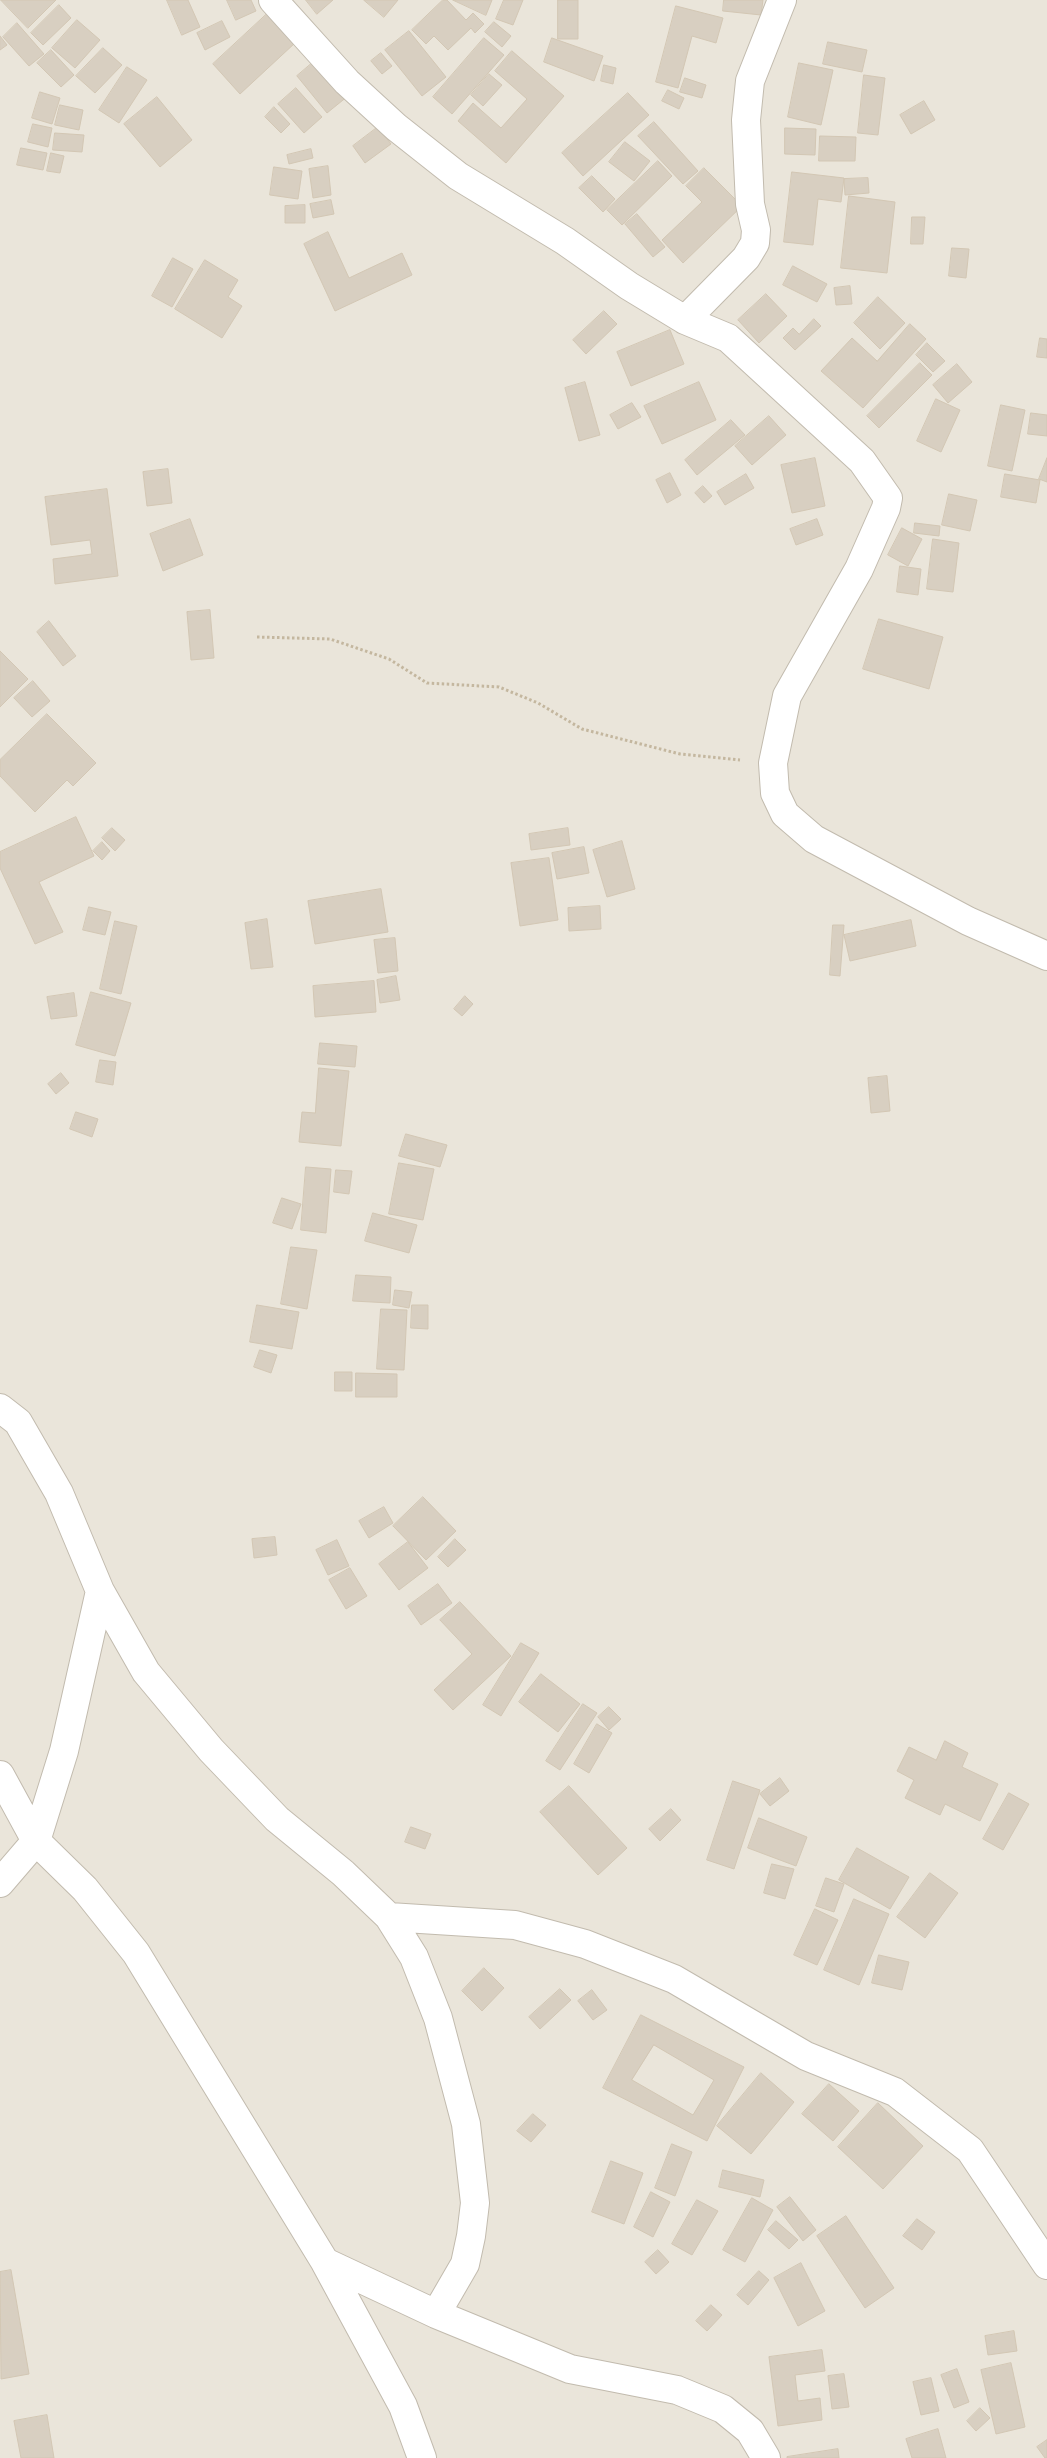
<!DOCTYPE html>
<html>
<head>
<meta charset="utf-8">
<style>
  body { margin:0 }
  canvas { display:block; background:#f6f3ec }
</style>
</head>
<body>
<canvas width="1047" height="2458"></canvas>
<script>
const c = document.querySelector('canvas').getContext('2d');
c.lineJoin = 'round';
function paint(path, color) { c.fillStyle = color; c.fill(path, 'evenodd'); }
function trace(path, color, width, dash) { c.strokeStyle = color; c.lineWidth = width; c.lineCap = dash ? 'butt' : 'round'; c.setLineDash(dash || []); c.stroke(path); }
paint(new Path2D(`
  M0 0H1047V2458H0Z`), '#eae5da');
const building = new Path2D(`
  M1 0H56L28 28Z
  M167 0H188L200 27 182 35Z
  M227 0H251L256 11 236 20Z
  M306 0H333L317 14Z
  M364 0H398L384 17Z
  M443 0H447L466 20 473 13 484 24 475 33 471 28 448 50 434 36 426 44 412 30Z
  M453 0H492L486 15Z
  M504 0H523L513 25 496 19Z
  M558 0H578V39H558Z
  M724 0H763L761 15 723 11Z
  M59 5 71 18 43 45 31 33Z
  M676 6 723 18 716 43 692 36 678 88 656 82Z
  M268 13 295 43 240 94 213 64Z
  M77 20 100 40 75 68 52 48Z
  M222 21 230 37 205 50 197 33Z
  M494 22 511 36 502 47 485 32Z
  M17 23 44 54 29 66 3 37Z
  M409 31 446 77 422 96 385 50Z
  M0 36 7 45 0 50Z
  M484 38 504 55 452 114 433 97Z
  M552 38 603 56 594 81 544 62Z
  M828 42 867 50 862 72 823 64Z
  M103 48 122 65 95 93 76 76Z
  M51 50 74 75 61 87 37 63Z
  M512 51 564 96 506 163 458 121 473 103 501 128 527 99 495 71Z
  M381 53 392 66 382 74 371 61Z
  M317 59 348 96 327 113 297 76Z
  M799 63 833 70 821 125 788 117Z
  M604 65 616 68 613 84 601 81Z
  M127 67 147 80 119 123 99 110Z
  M489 74 502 85 483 106 471 95Z
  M864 75 885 78 878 135 858 133Z
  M685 78 706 85 702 98 680 92Z
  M296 88 322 117 304 133 278 104Z
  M668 90 684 98 679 109 662 101Z
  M40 92 60 98 52 124 32 118Z
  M628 93 649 115 583 176 562 153Z
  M157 97 192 140 160 167 124 124Z
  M924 101 935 120 911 134 900 115Z
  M60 105 83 110 79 130 55 125Z
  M274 107 290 124 281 133 265 117Z
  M654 122 698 171 683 184 638 136Z
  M33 124 52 128 48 147 28 142Z
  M378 127 391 144 365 163 353 146Z
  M785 128 816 129 815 155 785 154Z
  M55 133 84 135 82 152 53 150Z
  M820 136 856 137 855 161H819Z
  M625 142 650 161 634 181 609 162Z
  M21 148 47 153 43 170 17 165Z
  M311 149 313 158 289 164 287 155Z
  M51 153 64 156 60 173 47 171Z
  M658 161 672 176 622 225 607 210Z
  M328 166 331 195 313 198 309 169Z
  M274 167 302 171 298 199 270 195Z
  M704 168 742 206 683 263 662 240 702 202 686 186Z
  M792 172 844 178 841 202 818 199 813 245 784 242Z
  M592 176 615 199 603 212 579 188Z
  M868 178 869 193 845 195 844 179Z
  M849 196 895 202 887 273 841 268Z
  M331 200 334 214 313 218 310 204Z
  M305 205V223H285V206Z
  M637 214 665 247 653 257 625 224Z
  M912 217H925L923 244H911Z
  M328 232 349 278 402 253 412 275 335 311 304 244Z
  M952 248 969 249 966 278 949 276Z
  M173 258 193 269 172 307 152 296Z
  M205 260 238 280 228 297 242 306 222 338 175 309Z
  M793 266 827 284 817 302 783 285Z
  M850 286 852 304 836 305 834 288Z
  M766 294 787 316 759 343 738 320Z
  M878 297 905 323 880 349 854 323Z
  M604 311 617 324 586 354 573 340Z
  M814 319 821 326 795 350 783 338 793 328 799 334Z
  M910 324 926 339 863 408 821 371 852 338 877 361Z
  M670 330 684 364 631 386 617 352Z
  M1040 338 1047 339V358L1037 357Z
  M927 343 945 361 933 372 916 355Z
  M920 363 932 375 879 428 867 416Z
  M957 364 972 382 948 403 933 385Z
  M585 382 600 435 579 441 565 388Z
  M699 382 716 420 662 444 644 406Z
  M936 399 960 410 941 452 917 441Z
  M632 403 641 417 618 429 610 415Z
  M1001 405 1025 410 1012 471 988 466Z
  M1031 413 1047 415V436L1028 434Z
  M769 416 786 435 752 465 735 446Z
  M731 420 745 435 697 475 685 460Z
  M815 458 825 506 792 513 781 465Z
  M1047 458V482L1039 479Z
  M168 469 172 503 147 506 143 472Z
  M670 473 681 495 667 503 656 480Z
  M746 474 754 488 725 505 717 492Z
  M1005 474 1040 480 1036 503 1001 497Z
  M703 486 712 496 704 503 695 493Z
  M107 489 118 576 55 584 53 559 92 554 90 540 51 545 45 497Z
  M949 494 977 500 970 531 942 525Z
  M190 519 203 555 163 571 150 534Z
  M817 519 823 535 796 545 790 529Z
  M915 523 940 526 939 536 914 533Z
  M902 528 922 539 908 566 888 555Z
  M933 539 959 543 953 592 927 589Z
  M900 566 921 569 918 595 897 592Z
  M210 610 214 658 191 660 187 612Z
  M879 619 943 637 929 689 863 669Z
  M49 621 76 656 63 666 37 632Z
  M0 651 28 679 0 707Z
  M33 681 50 701 32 717 14 698Z
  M47 714 96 763 73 786 67 780 35 812 0 776V760Z
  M76 817 94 856 39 882 63 932 35 944 0 868V852Z
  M112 828 125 840 115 851 102 838Z
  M568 828 570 845 531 850 529 834Z
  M622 841 635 889 607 897 593 850Z
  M102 842 110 851 102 860 93 851Z
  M584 847 589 873 557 879 552 853Z
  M549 858 558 920 520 926 511 863Z
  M381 889 388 932 315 944 308 901Z
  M600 906 601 929 569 931 568 908Z
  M89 907 111 912 105 935 83 930Z
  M267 919 273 967 251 969 245 923Z
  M911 920 916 946 850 961 844 935Z
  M115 921 137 926 121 994 100 989Z
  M833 925H844L840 976 830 975Z
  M395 938 398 971 378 973 374 940Z
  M396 976 400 1000 380 1003 377 980Z
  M374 981 376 1012 315 1017 313 986Z
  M91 992 131 1003 115 1056 76 1045Z
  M74 993 77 1016 51 1019 47 997Z
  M465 996 473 1004 462 1016 454 1009Z
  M320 1043 357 1046 355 1067 318 1064Z
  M100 1060 116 1062 113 1085 96 1082Z
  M319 1068 349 1071 341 1146 299 1142 302 1112 315 1113Z
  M61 1073 69 1083 56 1094 48 1084Z
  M887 1076 890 1111 871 1113 868 1078Z
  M76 1112 98 1119 92 1137 70 1129Z
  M406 1134 447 1145 440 1167 399 1156Z
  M399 1163 434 1169 423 1220 389 1214Z
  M306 1167 331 1169 326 1233 301 1230Z
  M336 1170 352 1171 349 1194 334 1192Z
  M282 1198 301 1204 292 1229 273 1223Z
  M373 1213 417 1225 409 1253 365 1241Z
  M291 1247 317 1250 307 1309 281 1304Z
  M356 1275 391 1277 390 1303 353 1301Z
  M395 1290 412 1292 409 1308 393 1305Z
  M257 1305 299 1312 292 1349 250 1342Z
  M412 1305H428V1329L411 1328Z
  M381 1309 407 1310 404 1370 377 1369Z
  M260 1350 277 1355 271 1373 254 1367Z
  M335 1372H352V1391H335Z
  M356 1373 397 1374V1397H356Z
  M423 1497 456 1531 426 1560 393 1526Z
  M384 1507 393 1523 369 1538 359 1521Z
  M275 1537 277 1555 254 1558 252 1539Z
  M455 1539 466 1550 448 1567 438 1557Z
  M337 1540 349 1566 328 1575 316 1550Z
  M408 1542 428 1568 399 1590 379 1564Z
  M350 1568 367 1596 346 1609 329 1580Z
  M438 1584 452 1603 421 1625 408 1606Z
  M460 1602 511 1656 453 1710 434 1690 472 1654 440 1620Z
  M521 1643 539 1653 501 1716 483 1705Z
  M541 1674 580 1704 558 1732 519 1702Z
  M583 1704 597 1713 560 1770 546 1761Z
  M609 1707 621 1719 609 1730 598 1717Z
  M597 1724 612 1733 589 1773 574 1764Z
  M945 1741 968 1753 962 1767 998 1784 980 1821 945 1804 940 1815 905 1798 914 1780 897 1771 909 1747 936 1760Z
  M780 1778 789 1791 770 1806 760 1794Z
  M733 1781 760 1790 734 1869 707 1860Z
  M569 1786 627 1848 598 1875 540 1812Z
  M1009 1793 1029 1804 1003 1850 983 1839Z
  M671 1809 681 1820 660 1841 649 1829Z
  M759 1818 807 1837 796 1866 748 1848Z
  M411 1827 431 1834 425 1849 405 1842Z
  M857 1848 909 1877 890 1909 839 1880Z
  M772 1864 794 1869 785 1899 764 1893Z
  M930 1873 958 1893 925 1938 897 1917Z
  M826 1878 844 1884 834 1912 816 1906Z
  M854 1899 889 1914 859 1985 824 1970Z
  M815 1909 838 1920 817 1965 794 1955Z
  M879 1955 909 1962 902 1990 872 1983Z
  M484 1968 504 1988 482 2011 462 1991Z
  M560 1989 571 2000 540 2029 529 2017Z
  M592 1990 607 2010 593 2020 578 2001Z
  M641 2015 744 2067 707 2141 603 2088ZM654 2045 714 2080 693 2115 632 2080Z
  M761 2073 794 2102 751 2154 717 2126Z
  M829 2084 859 2111 833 2141 802 2114Z
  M878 2103 923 2146 883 2189 838 2147Z
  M533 2114 546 2125 531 2142 517 2131Z
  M672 2144 692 2152 675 2196 655 2188Z
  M611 2161 643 2173 624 2224 592 2212Z
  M723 2170 764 2180 760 2197 719 2187Z
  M651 2192 670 2202 653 2237 634 2227Z
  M790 2197 816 2230 803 2241 777 2207Z
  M752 2198 773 2210 745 2262 723 2250Z
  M697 2200 718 2211 692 2255 672 2244Z
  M846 2216 894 2288 865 2308 817 2236Z
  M917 2219 935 2232 922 2250 903 2236Z
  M776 2221 798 2240 789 2249 768 2230Z
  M658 2250 669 2262 656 2274 645 2262Z
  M801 2263 825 2311 798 2326 774 2278Z
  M11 2270 29 2374 1 2379 0 2272Z
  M759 2271 769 2280 748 2305 737 2295Z
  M711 2305 722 2315 707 2331 696 2321Z
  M1014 2331 1017 2351 988 2355 985 2336Z
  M822 2350 825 2371 795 2375 798 2401 820 2398 822 2420 778 2426 769 2357Z
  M1011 2363 1025 2427 996 2434 981 2370Z
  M957 2369 969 2402 954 2408 941 2375Z
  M844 2374 849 2407 832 2409 828 2376Z
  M931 2378 939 2411 921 2415 913 2382Z
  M980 2408 990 2418 976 2431 967 2421Z
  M47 2415 54 2458H21L14 2421Z
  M938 2429 946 2458H912L906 2439Z
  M1047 2440V2458H1045L1037 2447Z
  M838 2449 839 2458H787V2457Z`);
paint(building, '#d8cfc1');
trace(building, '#d3c7b4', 1);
const minor = new Path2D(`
  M273 0 347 82 396 127 458 176 565 241 629 286 685 320 728 338 862 461 888 498 886 508 859 569 787 696 773 763 775 793 785 814 814 839 968 921 1047 956
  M685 320 746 258 755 243 756 230 750 204 746 120 750 81 782 0
  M0 1408 18 1422 59 1493 100 1591 146 1672 211 1750 277 1819 343 1873 389 1917 414 1957 438 2018 466 2124 475 2203 471 2236 465 2264 436 2314
  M0 1775 36 1841 85 1889 136 1953 325 2262 403 2406 422 2458
  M0 1883 36 1841 64 1751 100 1591
  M389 1917 515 1925 585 1944 674 1979 806 2056 895 2092 970 2150 1047 2265
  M325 2262 436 2314 570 2369 677 2390 723 2409 750 2431 766 2458`);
trace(minor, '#c2bbae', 30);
trace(new Path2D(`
  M257 637 330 639 389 659 427 683 499 687 538 703 582 729 680 754 740 760`), '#c4b79f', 3, [2.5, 2.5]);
trace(minor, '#fff', 28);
</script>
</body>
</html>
